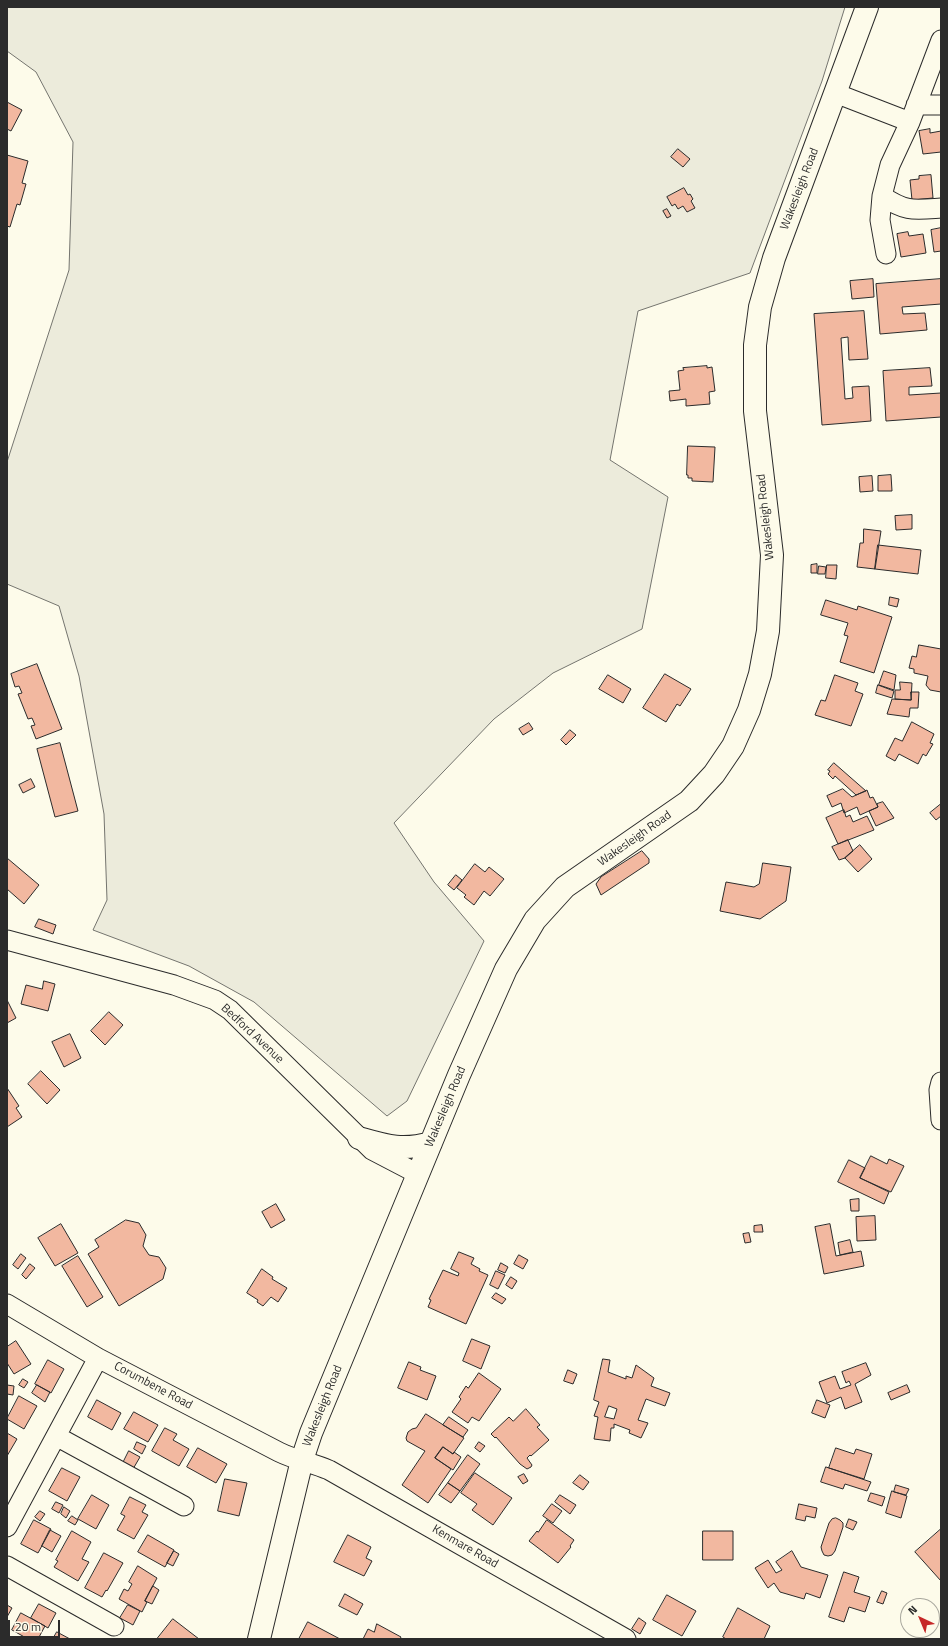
<!DOCTYPE html>
<html>
<head>
<meta charset="utf-8">
<style>
  body { margin:0 }
  #map { position:relative; width:948px; height:1646px; overflow:hidden; background:#fdfbea; font-family:"Titillium Web",sans-serif }
  canvas { display:block }
  .frame { position:absolute; inset:0; border:8px solid #2b2b2b; pointer-events:none }
  .north { position:absolute; left:900px; top:1598px; width:40px; height:40px; box-sizing:border-box; background:#fdfbea; border:1px solid #a9a89e; border-radius:50%; rotate:316deg; font-size:11px; font-weight:700; line-height:16px; text-align:center; color:#2b2b2b }
  .north::after { content:''; display:block; margin:auto; width:14px; height:18px; background:#c62828; clip-path:polygon(50% 0,100% 100%,50% 72%,0 100%) }
  .scale { position:absolute; left:8px; top:1620px; width:52px; height:18px; box-sizing:border-box; border:2px solid #2b2b2b; border-top:0; padding-left:5px; font-size:12px; line-height:14px; white-space:nowrap; color:#2b2b2b; -webkit-text-stroke:3px #fdfbea; paint-order:stroke }
</style>
</head>
<body>
<div id="map">
<canvas width="948" height="1646"></canvas>
<div class="frame"></div>
<div class="north">N</div>
<div class="scale">20 m</div>
</div>
<script>
const c = document.querySelector('canvas').getContext('2d');
c.lineJoin = 'round';
function paint(path, color) { c.fillStyle = color; c.fill(path, 'evenodd'); }
function trace(path, color, width, dash) { c.strokeStyle = color; c.lineWidth = width; c.lineCap = dash ? 'butt' : 'round'; c.setLineDash(dash || []); c.stroke(path); }
function drawText(font, color, halo, rows, align = 'center') {
  c.font = font + ' "Titillium Web",sans-serif'; c.lineWidth = 3; c.setLineDash([]); c.textBaseline = 'middle'; c.strokeStyle = halo; c.fillStyle = color; for (const [text, x, y, turn = 0] of rows) {
    c.save(); c.translate(x, y); c.rotate((+turn || 0) * Math.PI / 180); c.textAlign = isNaN(turn) ? turn : align; if (halo) c.strokeText(text, 0, 0); c.fillText(text, 0, 0); c.restore();
  }
}
const green = new Path2D(`
  M7 7H845L822 81 750 273 638 311 610 460 668 497 642 629 553 673 494 719 394 823 434 882 484 941 407 1101 387 1116 254 1002 189 966 93 930 107 900 104 814 79 676 59 606 7 584V462L69 270 73 142 36 72 7 51Z`);
paint(green, '#ecebdb');
trace(green, '#74746e', 1);
const building = new Path2D(`
  M7 102 22 110 11 131 7 129Z
  M930 129V133L941 131V152L923 154 919 131Z
  M678 149 690 159 683 167 671 157Z
  M7 155 28 161 22 183 26 184 20 205 17 204 10 227 7 226Z
  M931 175 933 198 912 200 910 180 919 179V176Z
  M684 188 688 195 690 194 693 199 691 201 695 208 687 212 683 206 678 209 675 204 672 206 667 197Z
  M667 209 671 216 667 218 663 211Z
  M941 228V251L934 252 931 230Z
  M908 232 909 236 923 234 926 253 901 257 897 234Z
  M873 279 874 297 852 299 850 281Z
  M941 279V304L902 307 903 314 925 313 927 330 880 334 876 284Z
  M864 311 868 359 849 360 848 337 841 338 845 399 853 398 852 387 869 386 871 421 822 425 814 314Z
  M707 366V368L712 367 715 391 709 392 710 404 686 406V399L670 401 669 391 680 390 678 371 684 370 683 368Z
  M930 368 932 386 909 387V395L941 393V417L886 421 883 371Z
  M688 446 715 447 713 482 692 481V478H688V475H687Z
  M891 475 892 491H878V476Z
  M872 476 873 491 860 492 859 477Z
  M912 515V529L896 530 895 516Z
  M864 529 881 531 875 569 857 567 860 543H863Z
  M878 545 921 550 918 574 875 569Z
  M817 564V573H811V565Z
  M827 565H837L836 579 826 578Z
  M819 566 826 567 825 574H818Z
  M890 597 899 599 897 607 889 605Z
  M826 600 857 610 858 606 892 617 874 673 840 662 848 636 844 635 848 623 821 615Z
  M919 645 941 649V692L930 690 926 685 928 676 914 673V669L909 668 912 656 916 657Z
  M37 664 62 729 36 739 31 726 35 725 32 718 28 719 18 694 22 693 19 686 15 687 11 674Z
  M884 671 896 675 894 690 879 685Z
  M665 674 691 689 680 706 677 704 666 722 643 708Z
  M608 675 631 689 623 703 599 689Z
  M835 675 858 683 855 691 863 694 851 726 815 715 821 700 825 701Z
  M900 682 912 683 911 700 895 699V690H900Z
  M878 685 894 691 892 698 876 693Z
  M911 692H919L918 708H910L909 717 887 714 892 699 911 700Z
  M912 722 934 734 930 743 933 744 926 756 923 754 918 764 899 754 895 761 886 756 895 738 902 741Z
  M529 723 533 729 523 735 519 729Z
  M570 730 576 735 566 745 561 740Z
  M60 743 78 811 55 817 37 749Z
  M834 763 866 791 856 795 835 776 833 779 828 774 830 771 828 770Z
  M31 779 35 787 23 793 19 785Z
  M843 789 852 797 867 790 870 798 873 797 878 807 860 815 857 807 844 813 841 803 832 807 827 796Z
  M883 802 894 818 876 826 869 811 878 807 877 804Z
  M941 804V816L936 820 930 813Z
  M844 810 846 817 850 815 853 822 867 816 874 830 838 844 826 818Z
  M848 840 853 851 845 858 839 860 832 847Z
  M860 845 872 859 858 872 845 858Z
  M642 851 649 859V863L601 895 596 884 601 877Z
  M7 858 39 885 24 904 7 889Z
  M763 863 791 867 786 901 760 919 720 911 726 882 754 887 759 884Z
  M475 864 485 872 489 867 504 879 490 896 484 891 474 905 464 897 466 895 457 888Z
  M456 875 462 880 454 890 448 885Z
  M39 919 56 925 53 934 35 927Z
  M44 981 55 984 48 1011 21 1004 26 985 42 989Z
  M7 1000 16 1018 7 1023Z
  M109 1012 123 1025 105 1045 91 1031Z
  M70 1034 81 1058 64 1067 52 1042Z
  M41 1071 60 1090 47 1104 28 1084Z
  M7 1088 19 1106 16 1108 22 1117 7 1127Z
  M871 1156 887 1164 889 1159 904 1166 891 1192 860 1178Z
  M849 1160 865 1168 860 1178 889 1192 884 1204 838 1182Z
  M859 1199V1211H851L850 1200Z
  M276 1204 285 1220 271 1228 262 1212Z
  M875 1216 876 1240 857 1241 856 1217Z
  M126 1220 139 1223 146 1235 143 1246 149 1255 159 1257 166 1268 163 1279 119 1306 88 1254 99 1247 95 1240Z
  M61 1224 78 1253 55 1266 38 1238Z
  M830 1224 836 1256 861 1251 864 1266 824 1274 815 1227Z
  M762 1225 763 1232H754V1226Z
  M749 1233 751 1242 745 1243 743 1234Z
  M850 1240 853 1252 840 1255 838 1243Z
  M459 1252 474 1258 471 1264 480 1269 479 1271 488 1275 466 1324 428 1307 431 1300 429 1299 443 1270 458 1276 459 1273 451 1269Z
  M21 1254 26 1258 18 1269 13 1265Z
  M519 1255 528 1260 523 1269 514 1264Z
  M78 1256 103 1297 87 1307 62 1266Z
  M501 1263 508 1267 505 1273 498 1270Z
  M30 1264 35 1268 26 1279 22 1275Z
  M262 1269 273 1277 272 1279 287 1288 278 1302 271 1297 263 1306 257 1302 258 1300 247 1293Z
  M496 1271 505 1275 498 1289 490 1285Z
  M511 1277 517 1281 512 1289 506 1285Z
  M496 1293 506 1299 502 1304 492 1298Z
  M472 1339 490 1346 481 1369 463 1361Z
  M16 1341 31 1364 14 1374 7 1363V1347Z
  M603 1359 610 1360 608 1372 626 1379V1376L632 1378 636 1365 654 1378 651 1386 670 1393 665 1406 646 1399 638 1420 648 1423 641 1438 629 1433 630 1430 614 1424V1428H611L610 1441 594 1439 598 1417 594 1416 599 1402 594 1400ZM609 1406 617 1409 614 1419 605 1417Z
  M48 1360 64 1369 51 1393 35 1384Z
  M409 1362 421 1367 420 1370 436 1376 427 1400 398 1388Z
  M866 1363 871 1375 855 1384 862 1402 845 1409 841 1397 827 1403 819 1382 835 1376 840 1389 851 1385 849 1381 846 1383 842 1372Z
  M568 1370 577 1374 573 1384 564 1381Z
  M479 1373 501 1389 479 1421 472 1417 468 1423 452 1412 461 1399 459 1397 466 1386 468 1388Z
  M23 1379 28 1382 24 1388 19 1385Z
  M7 1385 14 1386 13 1395 7 1394Z
  M37 1385 50 1392 45 1402 32 1393Z
  M907 1385 910 1392 891 1400 888 1393Z
  M19 1396 37 1406 24 1429 7 1419Z
  M97 1400 121 1413 112 1430 88 1417Z
  M817 1400 830 1405 825 1418 812 1413Z
  M526 1409 540 1425 537 1427 549 1440 531 1456 530 1455 527 1458 532 1465 531 1467 527 1469 520 1464 496 1437 495 1438 491 1434 509 1417 513 1421Z
  M134 1412 158 1425 148 1442 124 1429Z
  M426 1414 464 1438 453 1454 443 1447 435 1458 451 1469 428 1503 402 1485 425 1451 407 1441 406 1438 408 1432 412 1429 416 1428Z
  M449 1417 468 1430 463 1437 443 1425Z
  M165 1428 177 1434 173 1440 189 1449 179 1466 152 1451Z
  M7 1433 17 1439 7 1456Z
  M137 1442 146 1446 142 1454 134 1449Z
  M479 1442 485 1446 480 1452 475 1448Z
  M443 1447 453 1454 454 1452 461 1457 453 1470 435 1458Z
  M198 1448 227 1464 216 1483 187 1467Z
  M836 1448 854 1454 856 1449 872 1454 864 1479 829 1468Z
  M129 1451 140 1457 133 1469 123 1463Z
  M468 1455 480 1464 460 1491 448 1483Z
  M826 1467 871 1482 867 1491 845 1484 843 1489 821 1482Z
  M62 1468 80 1477 67 1501 49 1491Z
  M475 1473 512 1498 493 1525 472 1510 477 1504 461 1493Z
  M524 1474 528 1481 523 1484 518 1477Z
  M580 1475 589 1482 583 1490 573 1483Z
  M225 1479 247 1483 239 1516 218 1511Z
  M448 1483 460 1491 451 1503 439 1495Z
  M896 1485 909 1489 906 1495 894 1492Z
  M892 1491 907 1496 901 1518 886 1513Z
  M871 1493 885 1497 882 1506 868 1501Z
  M92 1495 109 1505 96 1529 78 1519Z
  M560 1495 576 1505 570 1514 555 1502Z
  M130 1497 146 1505 142 1512 148 1515 134 1539 117 1530 125 1516 121 1514Z
  M56 1502 63 1505 59 1513 52 1509Z
  M552 1504 562 1511 553 1523 543 1516Z
  M799 1504 817 1508 815 1518 806 1516 805 1521 796 1519Z
  M64 1507 70 1511 66 1518 61 1514Z
  M40 1511 45 1514 40 1521 35 1517Z
  M72 1516 78 1520 75 1525 68 1521Z
  M836 1518 840 1520 843 1523V1527L835 1551 832 1555 828 1556 824 1555 822 1551 821 1547 829 1523 832 1519Z
  M849 1519 857 1522 853 1530 846 1527Z
  M34 1520 51 1529 38 1553 21 1544Z
  M547 1520 574 1540 570 1546 571 1547 558 1563 529 1541 537 1531 538 1532Z
  M941 1529V1581L915 1552Z
  M50 1530 61 1536 52 1552 42 1546Z
  M72 1531 91 1542 82 1559 89 1562 78 1581 54 1567 58 1561 56 1560Z
  M703 1531H733V1560H703Z
  M148 1535 174 1550 165 1567 138 1552Z
  M348 1535 371 1547 366 1558 372 1561 364 1576 334 1562Z
  M174 1551 179 1554 173 1566 167 1563Z
  M792 1551 801 1567 828 1575 820 1598 806 1593 804 1599 780 1592 774 1583 768 1588 755 1568 768 1560 776 1573 782 1570 776 1562Z
  M104 1553 123 1563 107 1591 106 1590 102 1597 85 1588Z
  M138 1566 157 1578 145 1601 147 1602 142 1612 119 1599 124 1589 128 1591 132 1584 129 1582Z
  M844 1572 859 1577 854 1592 870 1597 865 1612 849 1607 844 1622 829 1617Z
  M153 1586 159 1590 152 1604 145 1601Z
  M882 1591 887 1593 883 1604 877 1602Z
  M345 1594 363 1604 357 1615 339 1606Z
  M667 1595 696 1611 682 1636 653 1620Z
  M39 1604 56 1613 48 1628 31 1618Z
  M7 1605 12 1608 7 1617Z
  M128 1605 140 1611 133 1625 120 1618Z
  M738 1608 770 1626 764 1639H726L723 1637Z
  M21 1613 45 1626 38 1639H28L12 1630Z
  M639 1618 646 1623 640 1634 632 1629Z
  M173 1619 199 1639H157Z
  M308 1622 340 1639H299Z
  M377 1624 401 1637 400 1639H363L368 1629 374 1632Z
  M57 1632 70 1639H53Z`);
paint(building, '#f2b8a0');
trace(building, '#2b2b2b', 1);
const minor = new Path2D(`
  M835 93 910 122
  M916 105H941
  M882 196C906 212 913 210 941 208
  M886 254 880 220 882 196 890 165 910 122 941 40
  M7 940 174 985 215 1000 230 1010 372 1150 418 1174
  M941 1082 939 1090 941 1120
  M7 1304 98 1358 279 1452C295 1460 313 1463 329 1470L626 1639
  M56 1436 184 1506
  M7 1527 98 1358
  M7 1566 114 1626`);
const major = new Path2D(`
  M359 1138C387 1146 402 1151 431 1143
  M259 1639 302 1460 311 1433 459 1075 506 969 535 920 565 887 689 801 714 774 733 746 749 710 760 674 768 631 772 555 755 411V345L760 307 774 258 867 7`);
trace(minor, '#2b2b2b', 21);
trace(major, '#2b2b2b', 24);
trace(minor, '#fdfbea', 19);
trace(major, '#fdfbea', 22);
drawText('12px', '#2b2b2b', '#fdfbea', [
  ["Wakesleigh Road",800,189,-69],
  ["Wakesleigh Road",766,517,-96],
  ["Wakesleigh Road",635,839,-35],
  ["Bedford Avenue",252,1034,43],
  ["Wakesleigh Road",446,1107,-67],
  ["Corumbene Road",153,1386,28],
  ["Wakesleigh Road",323,1406,-68],
  ["Kenmare Road",465,1547,30]
]);
</script>
</body>
</html>
